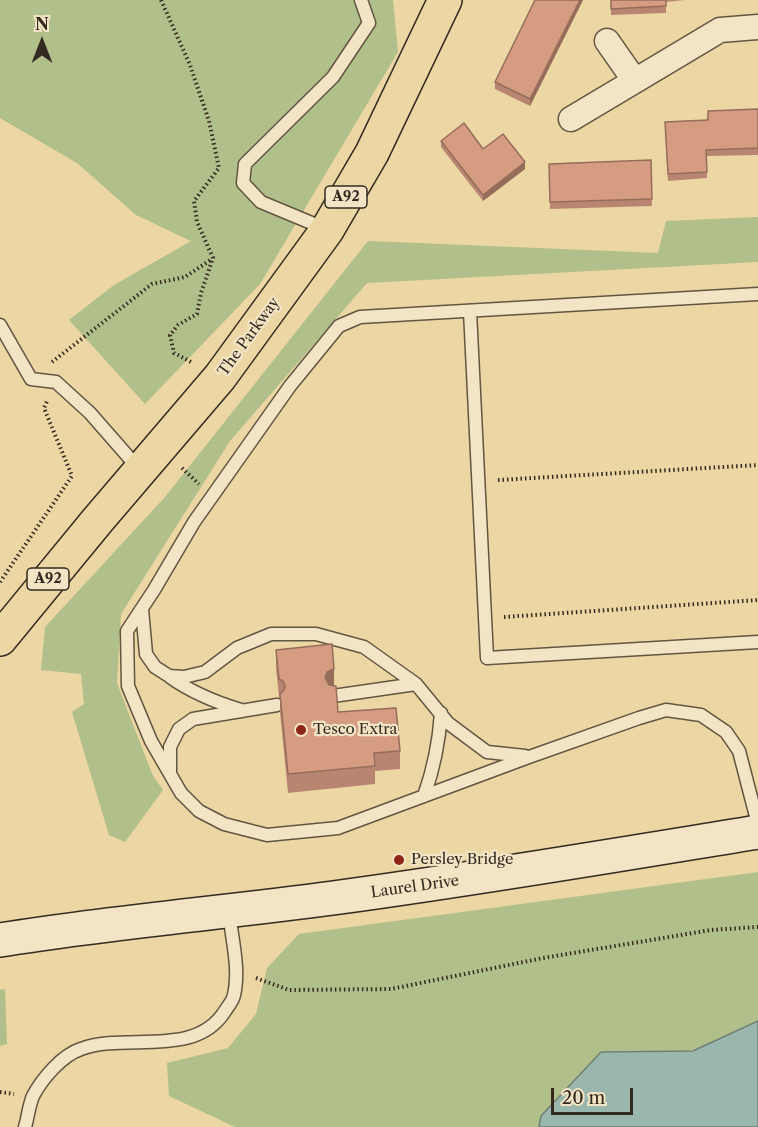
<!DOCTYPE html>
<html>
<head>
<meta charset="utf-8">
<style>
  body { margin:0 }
  #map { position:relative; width:758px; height:1127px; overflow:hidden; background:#ebd6a4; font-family:"Libre Caslon Text",serif }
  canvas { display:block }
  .north { position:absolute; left:12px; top:12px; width:60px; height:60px; -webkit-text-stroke:4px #f2e4c4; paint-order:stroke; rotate:0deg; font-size:16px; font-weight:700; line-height:24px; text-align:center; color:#332b21 }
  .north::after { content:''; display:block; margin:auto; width:21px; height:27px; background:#332b21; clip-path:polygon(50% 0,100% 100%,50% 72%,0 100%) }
  .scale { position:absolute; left:551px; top:1088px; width:82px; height:27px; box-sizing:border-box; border:3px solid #332b21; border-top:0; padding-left:8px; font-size:18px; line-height:21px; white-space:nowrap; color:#332b21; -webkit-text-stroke:4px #f2e4c4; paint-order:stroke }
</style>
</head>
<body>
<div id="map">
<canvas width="758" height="1127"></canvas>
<div class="north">N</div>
<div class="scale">20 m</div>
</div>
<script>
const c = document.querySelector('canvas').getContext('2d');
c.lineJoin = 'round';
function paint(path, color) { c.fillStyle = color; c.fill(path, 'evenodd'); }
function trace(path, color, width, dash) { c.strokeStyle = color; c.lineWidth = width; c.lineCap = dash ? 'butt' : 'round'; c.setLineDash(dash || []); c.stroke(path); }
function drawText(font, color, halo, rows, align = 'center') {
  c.font = font + ' "Libre Caslon Text",serif'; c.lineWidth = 4.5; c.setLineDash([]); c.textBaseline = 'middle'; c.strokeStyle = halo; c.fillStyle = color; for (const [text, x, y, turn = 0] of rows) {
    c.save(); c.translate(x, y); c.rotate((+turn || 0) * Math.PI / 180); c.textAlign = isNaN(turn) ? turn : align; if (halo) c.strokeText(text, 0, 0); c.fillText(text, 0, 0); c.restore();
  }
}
paint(new Path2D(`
  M0 0H393L398 52 260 284 145 404 69 320 114 285 191 241 136 215 77 163 0 118Z
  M758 217V262L367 283 230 441 121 614 117 683 153 776 163 790 125 842 109 835 72 712 84 704 81 674 41 670 45 627 165 497 368 241 658 253 666 221Z
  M758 872V1021L693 1051 601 1052 541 1116 539 1127H235L169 1096 167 1063 228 1048 256 1014 267 968 299 934Z
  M5 989 7 1044 0 1046V990Z`), '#b1bf8a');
const water = new Path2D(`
  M758 1021V1127H539L541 1116 601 1052 693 1051Z`);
paint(water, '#9ab7ae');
trace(water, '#717f76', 1.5);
const lane = new Path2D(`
  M326 229 261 202 243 183 245 164 333 77 369 23 361 0
  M758 294 360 317 339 326 290 386 194 522 154 590 127 631 128 686 151 741 181 793 199 811 224 824 267 835 338 828 529 757 639 718 666 710 701 715 726 732 739 751 758 824
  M470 311 487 658 758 642
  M0 325 31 379 56 382 90 413 139 469
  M142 609 146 654 155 667 169 676 184 677 205 672 237 648 271 634H316L364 647 416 684 448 723 487 752 525 756
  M170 677C192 693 215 702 241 710
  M333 696 416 684
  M170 774V747L179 729 193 719 277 705
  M424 796C434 768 439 743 441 713
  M25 1127C28 1117 29 1105 33 1096 42 1079 62 1055 81 1049 126 1032 195 1059 225 1011 228 1006 233 1001 234 995 240 970 232 939 229 913`);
const street = new Path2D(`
  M607 41 635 81
  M571 119 720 30 758 27`);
const secondary = new Path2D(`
  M0 940C110 922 222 913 333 898 475 879 616 855 758 832`);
const primary = new Path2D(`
  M0 639 97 521 220 377 327 230 372 153 445 0`);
trace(lane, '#615642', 15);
trace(street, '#615642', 27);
trace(secondary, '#332b21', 36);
trace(primary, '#332b21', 36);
trace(new Path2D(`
  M161 0 190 65 209 121 219 168 194 201 197 222 213 258 201 293 197 314 178 325 170 335 174 353 193 363
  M52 362 152 284 185 277 212 259
  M182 468 199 484
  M498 480 758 465
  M0 582 72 476 44 408 48 399
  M504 617 758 600
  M256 978 289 990 391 989 543 958 711 930 758 927
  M0 1092 14 1094`), '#332b21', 4, [1.5, 3]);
trace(lane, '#f2e4c4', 12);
trace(street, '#f2e4c4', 24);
trace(secondary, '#f2e4c4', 33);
trace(primary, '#ebd6a4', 33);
paint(new Path2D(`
  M583 0 530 106 495 89V82Z
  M611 0H684L666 2V13L611 15Z
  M758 109V155L706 156 707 178 668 181 665 128Z
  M441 141 483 149 525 169 483 201 441 147Z
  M651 160 652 206 550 209 549 164Z
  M276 650 334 685 338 712 400 751V769L375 771V784L288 793 280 712V698L279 697 276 668Z`), '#b88670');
paint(new Path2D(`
  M580 0H583L530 106V99Z
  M525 162V169L483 201V195Z
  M334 669V687L325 697V678L327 672Z`), '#966d5b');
const building = new Path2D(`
  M535 0H580L530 99 495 82Z
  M611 0H666V6L611 9Z
  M758 109V148L706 150 707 172 668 174 665 122 708 120V111Z
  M464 123 483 149 503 134 525 162 483 195 441 141Z
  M651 160 652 199 550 202 549 164Z
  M332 644 334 669 327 672 325 678 329 685 336 686 338 712 396 708 400 751 374 753 375 766 288 774 280 694 284 690 285 686 283 681 279 679 276 650Z`);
paint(building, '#d69c82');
trace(building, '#966d5b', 1.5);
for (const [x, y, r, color] of [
  [301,730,6,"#8f2418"],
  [399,860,6,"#8f2418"]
]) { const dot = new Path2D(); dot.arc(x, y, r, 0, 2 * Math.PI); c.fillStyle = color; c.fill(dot); trace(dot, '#f2e4c4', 2); }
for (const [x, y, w] of [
  [346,197,42],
  [48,579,42]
]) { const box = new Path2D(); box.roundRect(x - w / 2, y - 11, w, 22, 4.5); c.fillStyle = '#f2e4c4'; c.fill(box); trace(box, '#332b21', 1.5); }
drawText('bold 14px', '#332b21', null, [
  ["A92",346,197],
  ["A92",48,579]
]);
drawText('15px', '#332b21', '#f2e4c4', [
  ["The Parkway",249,337,-54],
  ["Laurel Drive",415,887,-8]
]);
drawText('15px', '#332b21', '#f2e4c4', [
  ["Tesco Extra",313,730],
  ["Persley Bridge",411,860]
], 'left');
</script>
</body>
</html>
